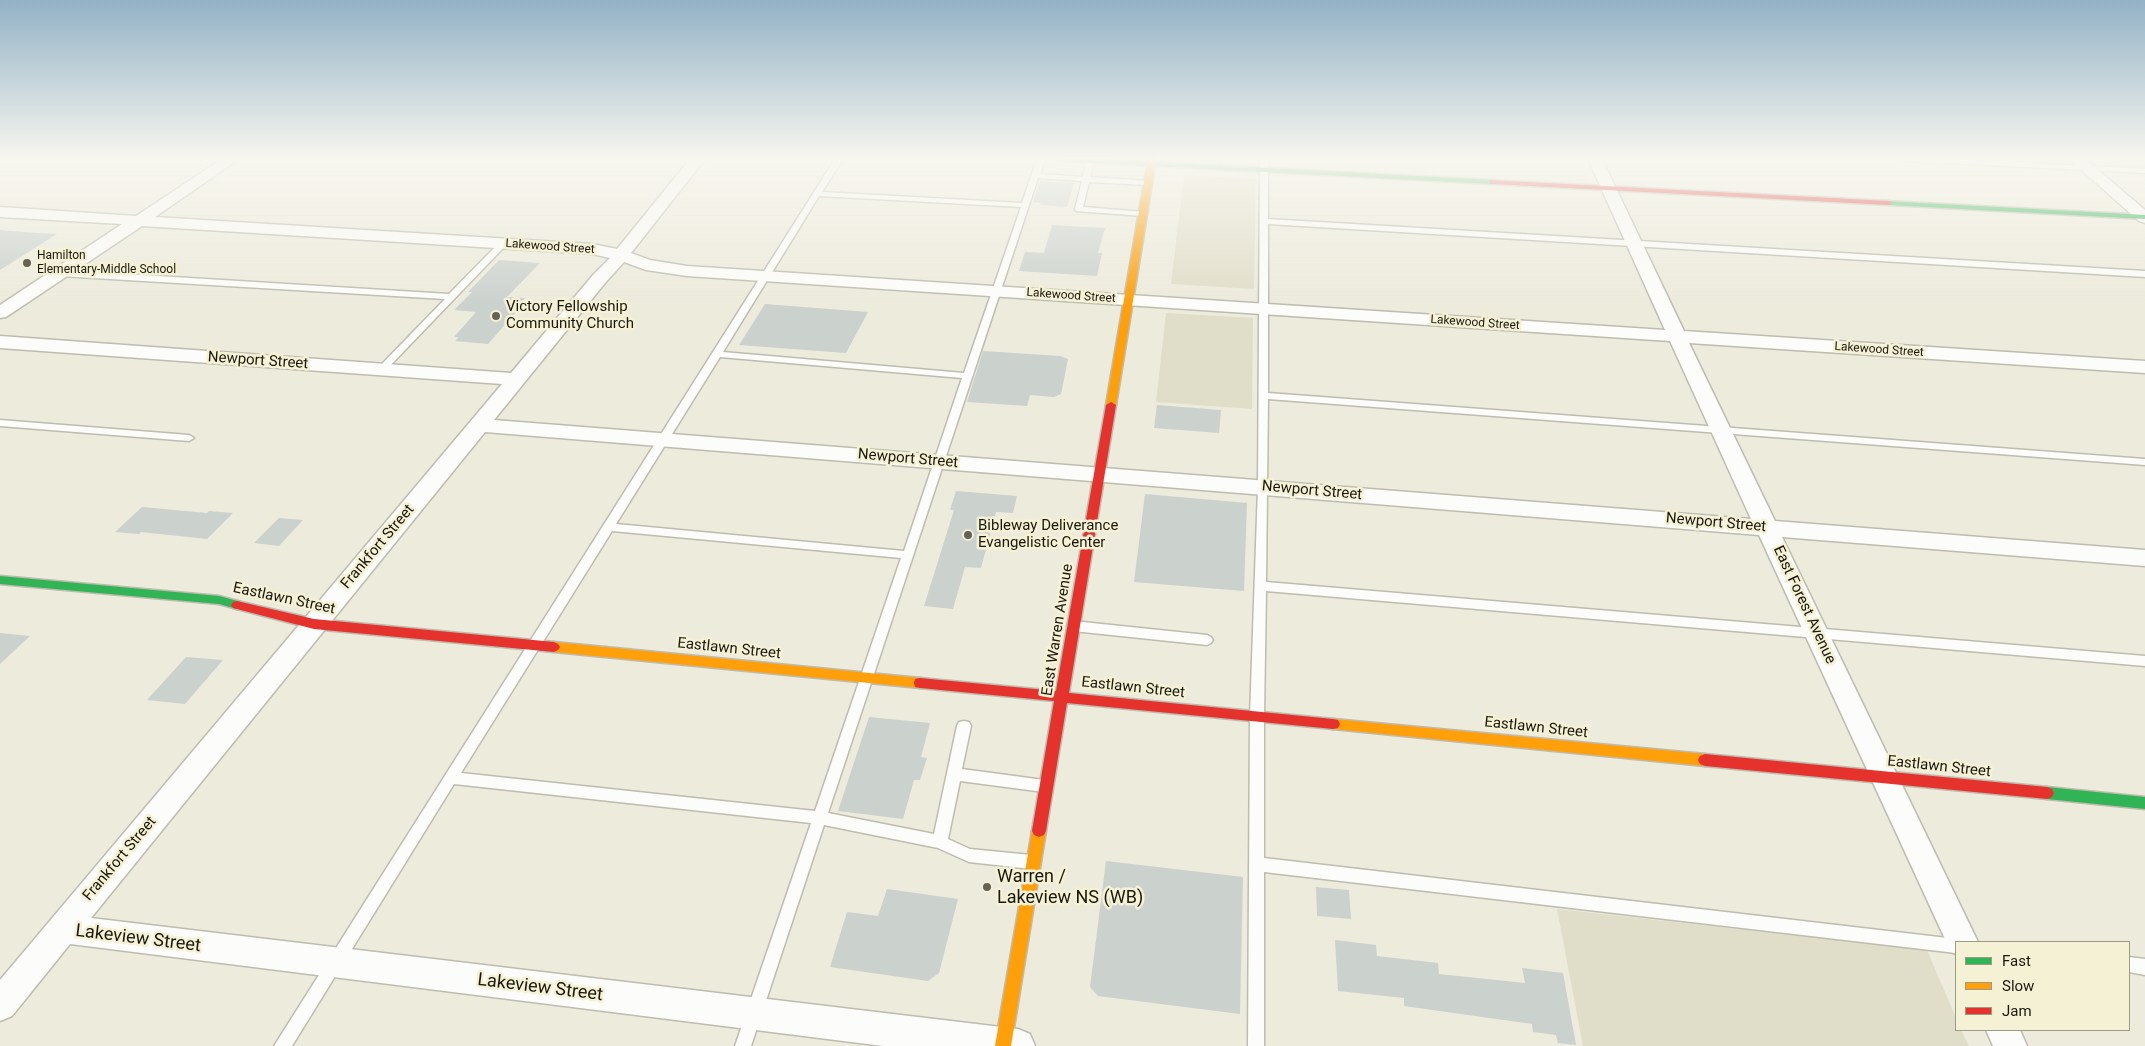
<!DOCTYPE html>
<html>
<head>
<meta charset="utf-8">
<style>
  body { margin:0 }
  #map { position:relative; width:2145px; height:1046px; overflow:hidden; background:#edebdc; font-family:Roboto,sans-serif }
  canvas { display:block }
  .legend { position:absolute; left:1955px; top:941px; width:175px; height:90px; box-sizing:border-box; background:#f5f1d4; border:1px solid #9d9a85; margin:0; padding:6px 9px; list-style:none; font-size:15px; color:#1a180e }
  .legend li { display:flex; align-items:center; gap:10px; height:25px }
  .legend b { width:25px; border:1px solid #9d9a85 }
</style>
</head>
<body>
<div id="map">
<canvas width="2145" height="1046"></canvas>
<ul class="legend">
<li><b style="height:6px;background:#30b455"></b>Fast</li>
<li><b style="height:6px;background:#ff9f0a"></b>Slow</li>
<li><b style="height:6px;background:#e5322d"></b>Jam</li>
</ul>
</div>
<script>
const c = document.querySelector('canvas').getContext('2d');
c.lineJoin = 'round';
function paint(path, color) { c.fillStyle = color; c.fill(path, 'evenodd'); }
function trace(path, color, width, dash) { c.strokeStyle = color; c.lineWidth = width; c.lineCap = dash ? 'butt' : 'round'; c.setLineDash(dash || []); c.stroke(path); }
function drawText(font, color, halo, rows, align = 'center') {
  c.font = font + ' Roboto,sans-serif'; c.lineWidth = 5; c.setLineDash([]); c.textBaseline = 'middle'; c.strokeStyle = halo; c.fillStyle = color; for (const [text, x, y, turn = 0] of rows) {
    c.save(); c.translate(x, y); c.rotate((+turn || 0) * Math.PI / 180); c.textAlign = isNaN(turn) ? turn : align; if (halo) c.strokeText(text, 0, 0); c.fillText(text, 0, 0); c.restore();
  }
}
paint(new Path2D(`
  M2097 159H2145V168L2106 166Z
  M1184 175 1256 179 1254 289 1171 284Z
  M1166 313 1253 318 1252 409 1156 402Z
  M1557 909 1927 950 1956 1018V1030H1961L1969 1046H1583Z`), '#e0ddc8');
paint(new Path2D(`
  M1040 181 1074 183 1067 207 1040 205 1041 203 1033 202Z
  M1052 225 1105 228 1098 253H1102L1097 276 1019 271 1025 252 1044 253Z
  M0 230 23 232 57 234 0 270Z
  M499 260 540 263 507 297 525 298 521 303H524L488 344 455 341 459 337H454L476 312 454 310 472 292H468Z
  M765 304 829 309 868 312 846 353 739 345Z
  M983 351 1060 356 1068 359 1061 394 1054 397 1030 395 1027 406 967 402Z
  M1157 405 1221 410 1219 433 1154 428Z
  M956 491 1017 496 1013 513 996 512 981 568 965 567 953 609 924 606 954 510H950Z
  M1145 494 1247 503 1244 591 1134 582Z
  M142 507 207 513 209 511 233 513 207 539 141 532 139 534 115 532Z
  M279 518 303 520 279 546 254 543Z
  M0 633 30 636 0 664Z
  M186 657 223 660 185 704 147 700Z
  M869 717 930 723 921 757 927 758 920 780H914L903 819 838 811Z
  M1106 861 1243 877 1240 1014 1098 996 1090 987Z
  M1316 887 1349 890 1351 919 1317 916Z
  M887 889 958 899 939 973 928 981 830 967 847 912 878 916Z
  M1335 940 1376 945 1377 956 1438 963 1439 974 1525 983 1522 968 1563 973 1576 1045 1558 1043 1556 1035 1533 1032 1532 1024 1404 1006V998L1338 991Z`), '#cbd1cd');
const lane = new Path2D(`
  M835 159H843L822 192 1022 203 1037 159H1045L1040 174 1083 177 1086 161 1091 159 1094 161 1090 177 1148 181 1152 183 1148 185 1089 182 1083 207 1146 212V216H1143L1076 211 1075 209 1082 181 1038 178 828 813 934 834 957 726 959 722 964 721 969 722 971 726 962 769 1044 780 1049 782 1051 786 1049 790 1044 792 960 781 948 839 970 849 1031 855 1036 857 1038 862 1036 867 1031 869 969 862 938 848 824 825 751 1046H735L811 823 454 784 292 1046H274ZM819 196 1021 207 964 373 723 352ZM720 357 962 378 904 551 616 524ZM612 531 901 558 815 811 461 773Z
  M1260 159H1268V219L2145 271V277L1268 224V393L2145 459V465L1268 399 1266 582 2145 656V666L1266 591 1264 716V858L1956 939 1962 942H1956V953L1264 872V1046H1248L1250 716 1258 487Z
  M1903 159H1951L2145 169V173L1907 161Z
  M501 241H507L508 243 384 372H378L376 370 378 368 445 299 60 276 56 273 60 270 449 294Z
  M0 420 189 435 194 438 189 441 0 426Z
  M1073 621 1207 635 1211 637 1213 640 1211 643 1207 645 1073 631 1069 629 1067 626 1069 623Z
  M2129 957 2145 959V975L2129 972Z`);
const street = new Path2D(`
  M222 159H239L155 217 592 244 617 249 690 159H705L631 253 650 260 687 266 1665 330 1588 159H1602L1684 331 2145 361V373L1689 343 1775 521 2145 550V566L1782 537 1978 942H1956V954L1951 952 1759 535 485 432 91 918 1018 1029 1030 1034 1035 1046H883L70 944 12 1016 0 1021V980L502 384 0 348V336L511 373 593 275 610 258 592 254 142 226 6 317 0 318V305L122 224 0 217V207L136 216ZM624 262 646 270 687 276 1670 341 1751 519 494 420 605 283Z
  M2069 159H2085L2145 210V223L2139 221Z
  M1986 1030H2020L2027 1046H1993Z`);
const fast = new Path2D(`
  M1056 159H1102L1493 180 1497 182 1493 184 1060 161Z
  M1886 201 2145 215V219L1889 205 1885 203Z
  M0 576 219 596 241 602 243 605 241 608 237 609 219 604 0 584Z
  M2047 787 2145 797V809L2047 799 2042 797 2040 793 2042 789Z`);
const slow = new Path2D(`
  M1148 159H1156L1116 405 1111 408 1106 405Z
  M554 642 920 678 925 679 926 683 925 687 920 688 554 652 550 650 548 647 550 644Z
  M1333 719 1705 754 1710 756 1712 760 1710 764 1705 766 1333 729 1328 728 1326 724 1328 720Z
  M1039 825 1044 827 1046 831 1011 1046H995L1032 831 1034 827Z`);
const jam = new Path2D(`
  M1490 180 1889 201 1893 203 1889 205 1493 184H1490Z
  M1111 402 1116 405 1069 693 1333 719 1338 720 1340 724 1338 728 1333 729 1067 703 1046 831 1044 835 1039 837 1034 835 1032 831 1054 701 920 688 915 687 914 683 915 679 920 678 1056 691 1106 405Z
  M237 601 314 619 554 642 558 644 560 647 558 650 554 652 314 629 233 608 231 605 233 602Z
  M1705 754 2047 787 2052 789 2054 793 2052 797 2047 799 1705 766 1700 764 1698 760 1700 756Z`);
trace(lane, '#bdbcaf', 3);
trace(street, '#bdbcaf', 3);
trace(fast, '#bdbcaf', 3);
trace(slow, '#bdbcaf', 3);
trace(jam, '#bdbcaf', 3);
paint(lane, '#fcfcfa');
paint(street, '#fcfcfa');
paint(fast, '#30b455');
paint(slow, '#ff9f0a');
paint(jam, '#e5322d');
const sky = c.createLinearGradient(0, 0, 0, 305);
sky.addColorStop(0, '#93b2c6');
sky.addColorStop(0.52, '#f7f6ef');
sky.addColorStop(1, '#f7f6ef00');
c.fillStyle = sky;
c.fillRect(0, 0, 2145, 305);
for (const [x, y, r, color] of [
  [27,263,5,"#646256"],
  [496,316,5,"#646256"],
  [968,535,5,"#646256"],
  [987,887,5,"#646256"]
]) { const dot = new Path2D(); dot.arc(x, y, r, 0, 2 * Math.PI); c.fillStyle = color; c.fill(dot); trace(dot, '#f5f1d4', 2); }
drawText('12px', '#1a180e', '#f5f1d4', [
  ["Lakewood Street",550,247,4],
  ["Lakewood Street",1071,296,4],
  ["Lakewood Street",1475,323,4],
  ["Lakewood Street",1879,350,4]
]);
drawText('12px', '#1a180e', '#f5f1d4', [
  ["Hamilton",37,256],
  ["Elementary-Middle School",37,270]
], 'left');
drawText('15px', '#1a180e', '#f5f1d4', [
  ["Victory Fellowship",506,307],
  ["Community Church",506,324],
  ["Bibleway Deliverance",978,526],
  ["Evangelistic Center",978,543]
], 'left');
drawText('15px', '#1a180e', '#f5f1d4', [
  ["Newport Street",258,361,4],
  ["Newport Street",908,459,5],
  ["Newport Street",1312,491,5],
  ["Newport Street",1716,523,5],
  ["Frankfort Street",378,547,-50],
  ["Eastlawn Street",284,599,12],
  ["East Forest Avenue",1804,605,65],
  ["East Warren Avenue",1058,630,-81],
  ["Eastlawn Street",729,649,6],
  ["Eastlawn Street",1133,688,6],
  ["Eastlawn Street",1536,728,6],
  ["Eastlawn Street",1939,767,6],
  ["Frankfort Street",120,859,-50]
]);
drawText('18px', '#1a180e', '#f5f1d4', [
  ["Warren /",997,877],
  ["Lakeview NS (WB)",997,898]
], 'left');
drawText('18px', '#1a180e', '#f5f1d4', [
  ["Lakeview Street",138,939,7],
  ["Lakeview Street",540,988,7]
]);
</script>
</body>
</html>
